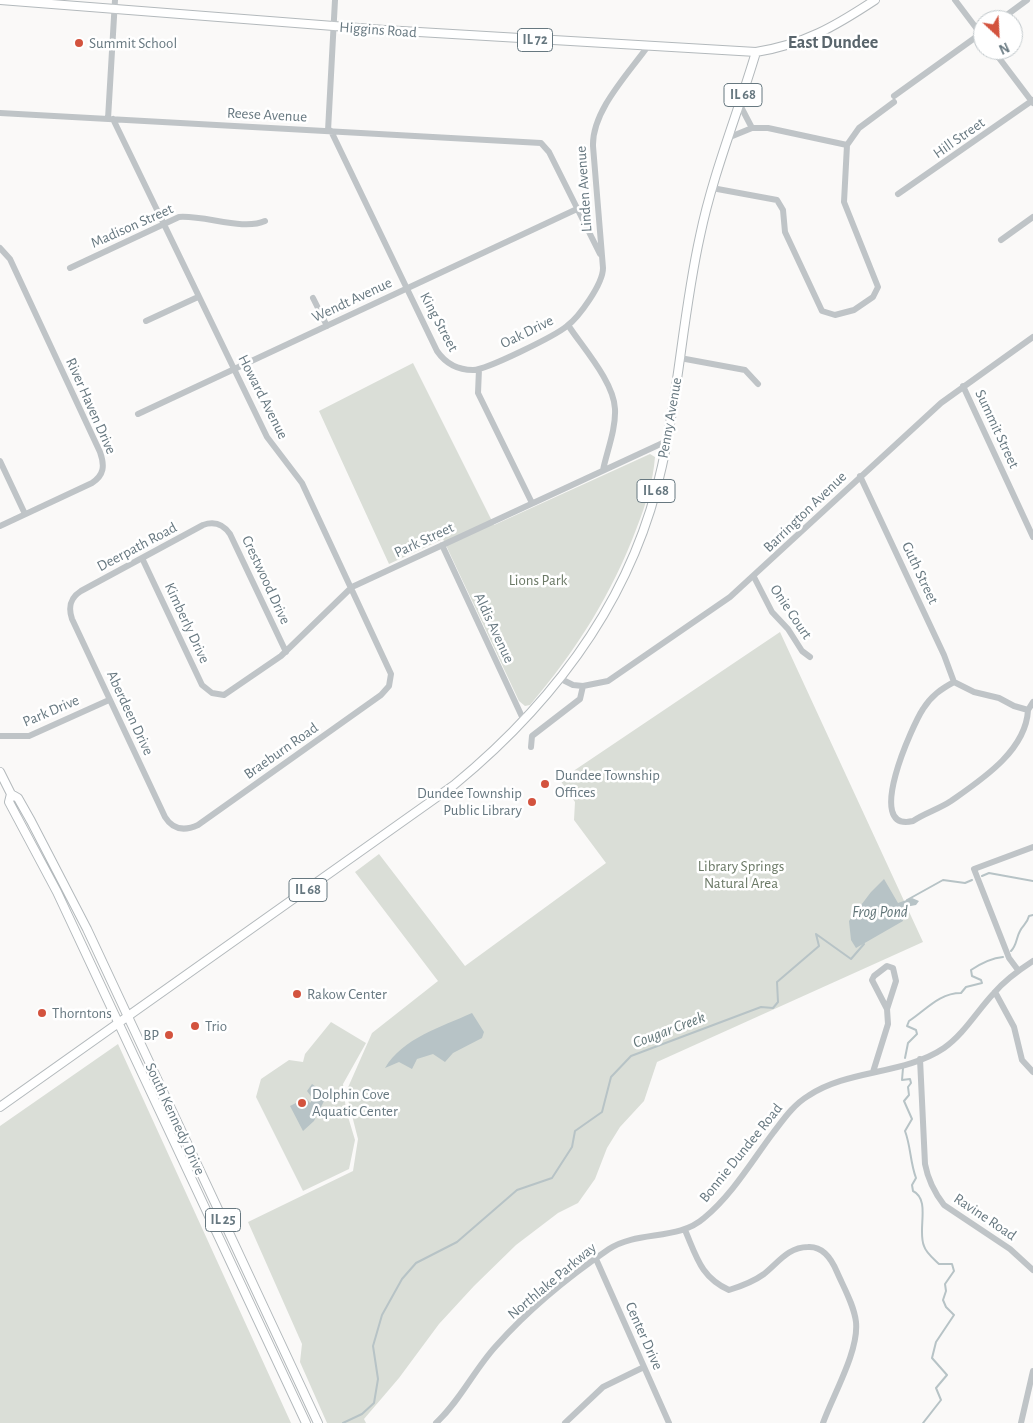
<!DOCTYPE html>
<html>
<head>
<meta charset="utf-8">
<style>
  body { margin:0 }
  #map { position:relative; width:1033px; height:1423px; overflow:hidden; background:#faf9f8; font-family:"Alegreya Sans",sans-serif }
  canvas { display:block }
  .north { position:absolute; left:973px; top:10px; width:50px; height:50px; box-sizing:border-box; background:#fff; border:1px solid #c2c9cc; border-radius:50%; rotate:155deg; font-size:14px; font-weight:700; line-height:20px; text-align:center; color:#677880 }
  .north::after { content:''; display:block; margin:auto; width:18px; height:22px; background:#d3533e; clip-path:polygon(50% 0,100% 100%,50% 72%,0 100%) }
</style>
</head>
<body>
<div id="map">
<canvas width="1033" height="1423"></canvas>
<div class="north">N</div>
</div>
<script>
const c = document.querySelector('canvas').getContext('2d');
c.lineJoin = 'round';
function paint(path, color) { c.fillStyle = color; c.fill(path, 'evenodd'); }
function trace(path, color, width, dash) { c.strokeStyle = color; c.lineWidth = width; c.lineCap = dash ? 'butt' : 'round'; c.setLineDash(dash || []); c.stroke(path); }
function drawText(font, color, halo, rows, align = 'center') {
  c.font = font + ' "Alegreya Sans",sans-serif'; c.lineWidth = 5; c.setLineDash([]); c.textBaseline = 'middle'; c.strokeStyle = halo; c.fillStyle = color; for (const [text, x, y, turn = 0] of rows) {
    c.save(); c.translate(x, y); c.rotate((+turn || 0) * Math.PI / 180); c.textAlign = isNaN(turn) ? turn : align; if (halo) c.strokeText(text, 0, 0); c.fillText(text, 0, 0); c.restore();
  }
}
paint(new Path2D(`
  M413 363 494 525 650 454 655 457C653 482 646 504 637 527 612 594 576 651 530 705L525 706 519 701 443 539 389 564 319 411Z
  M780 632 923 942 657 1062 644 1101 620 1127 607 1148 595 1179 578 1203 558 1213 516 1245 474 1286 439 1324 399 1378 364 1419 366 1423H327L300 1362 302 1344 248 1222 353 1171 358 1139 346 1092 372 1033 438 981 355 872 379 854 465 966 606 863 574 820 575 802 560 780Z
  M331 1022 366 1043 343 1084 346 1110 355 1140 349 1169 303 1191 256 1097 261 1079 289 1060 303 1062 305 1054Z
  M118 1044 291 1423H0V1126Z`), '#daded7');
paint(new Path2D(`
  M884 879 898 903 912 898 919 901 916 905 900 908 903 921 856 948 851 940 849 921 871 892Z
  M472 1013 484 1032 482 1038 453 1053 445 1062 433 1054 417 1059 412 1069 399 1062 385 1068C403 1038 441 1027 472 1013Z
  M312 1084 327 1095 314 1121 303 1131 290 1106 306 1098 310 1103 313 1099 307 1091Z`), '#b7c3c6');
trace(new Path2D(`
  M982 876 989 873 1033 881
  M907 900 943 880 965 883 972 880
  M1011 951C1017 945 1016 938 1020 931 1023 925 1027 924 1029 916L1033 915
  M905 1058 908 1043 917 1034 916 1030 907 1026 909 1021C926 1010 939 993 961 993L966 987 982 983 981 980 972 976 971 970C980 964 992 958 1003 957
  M903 1068 902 1080 910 1079 911 1083 908 1087 909 1095 904 1101 912 1119 905 1131C911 1147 910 1162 916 1178L912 1185 913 1191C931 1200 917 1230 924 1246 926 1253 934 1259 939 1264H952L954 1271 945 1284 946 1291 943 1300 946 1307 954 1315 936 1342 932 1358 947 1375 936 1388 941 1400 923 1423
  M343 1423 362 1414 374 1403 378 1379 373 1346 382 1315 402 1279 416 1263 457 1242 517 1190 552 1178 572 1147 575 1131 602 1112 611 1077 631 1056 761 1007 773 1008 778 1002 777 982 819 946 816 934 851 959 864 944`), '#b7c3c6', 2);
const major = new Path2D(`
  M0 0 385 30 756 52C805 44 834 27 875 0
  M0 772 11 794 18 798 31 821 87 929 318 1423
  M11 794 9 802 57 892 306 1423
  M0 1107 454 785C556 701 634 596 662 466 679 390 683 312 700 236 713 173 738 113 756 52`);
trace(major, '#b3b9bc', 10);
trace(new Path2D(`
  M955 0 983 37
  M1000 20 1027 0
  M993 50 1033 103
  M894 96 983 32
  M740 105 752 128
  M0 113 541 143 549 152 600 254
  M108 119 115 0
  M113 119 267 437 302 483 391 674 389 686 381 695 198 825C185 831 173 830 165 817L72 619C68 607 70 598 81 591L203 525C214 521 223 524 230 534L286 652
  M328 131 335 0
  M331 131 437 351C446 364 457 370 473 370 486 370 555 336 567 326 579 317 603 284 603 268L593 146C592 111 628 74 648 46
  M730 137 752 128H768L847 145
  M712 188 777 200 783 210 785 232 822 311 835 315 854 310 873 297 878 287 844 202 847 145 859 128 894 102
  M898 194 1033 100
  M1001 240 1033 217
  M0 248 10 259 100 452C105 466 104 475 92 483L0 526
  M70 268 179 217C205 215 243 231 265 221
  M313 298 327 326
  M146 321 198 297
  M568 325C583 348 614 382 615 409 616 429 607 451 603 470
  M680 358 745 370 758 384
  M479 369 478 393 532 503
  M963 386 1033 537
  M138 414 577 209
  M0 461 25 514
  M860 476 944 655 954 682
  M442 545 524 721
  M142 558 202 685 212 693 224 695 281 656 352 587 667 441
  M754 577 772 612 788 629 802 651 810 657
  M561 679 573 685 583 686 608 681 730 597 941 403 1033 337
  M954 682C941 689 931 696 923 709 913 724 863 833 913 821 925 813 939 809 951 801 981 780 1026 751 1028 710
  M954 682 974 692 999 698 1014 706 1028 710 1033 702
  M0 736H29L109 700
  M531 747 532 736 580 699 583 686
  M1018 970 1009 958 974 869 1033 847
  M995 992 1014 1027 1022 1060 1033 1072
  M920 1059 925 1164C928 1180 934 1192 944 1205L1010 1249 1033 1270
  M873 1072 888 1024 887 1009 872 980 874 976 887 966 893 968 896 981 887 1009
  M685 1230C697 1258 701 1277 729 1290 742 1286 753 1282 764 1274 778 1263 788 1247 808 1247 823 1246 832 1260 837 1272 844 1288 854 1305 856 1322 859 1351 833 1395 823 1423
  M596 1259 669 1423
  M436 1423C460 1401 474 1370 496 1346 529 1309 568 1277 609 1249 638 1230 678 1241 704 1218 732 1195 752 1161 773 1133 783 1120 793 1105 808 1096 848 1069 904 1075 944 1048 964 1034 977 1011 994 993 1005 980 1019 970 1033 961
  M565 1423 603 1387 644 1367
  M1021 1423 1033 1371`), '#bfc4c7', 6);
trace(major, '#fff', 8);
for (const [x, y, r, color] of [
  [79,43,5,"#d3533e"],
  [545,784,5,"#d3533e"],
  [532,802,5,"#d3533e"],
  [297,994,5,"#d3533e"],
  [42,1013,5,"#d3533e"],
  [195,1026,5,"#d3533e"],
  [169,1035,5,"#d3533e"],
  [302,1103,5,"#d3533e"]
]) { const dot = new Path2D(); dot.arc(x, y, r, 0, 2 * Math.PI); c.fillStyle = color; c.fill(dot); trace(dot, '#fff', 2); }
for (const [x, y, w] of [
  [535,40,35],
  [743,95,38],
  [656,491,38],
  [308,890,38],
  [223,1220,35]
]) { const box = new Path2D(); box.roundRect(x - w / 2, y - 11.5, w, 23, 4); c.fillStyle = '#fff'; c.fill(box); trace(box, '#677880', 1); }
drawText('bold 14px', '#677880', null, [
  ["IL 72",535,40],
  ["IL 68",743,95],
  ["IL 68",656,491],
  ["IL 68",308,890],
  ["IL 25",223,1220]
]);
drawText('15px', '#677880', '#fff', [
  ["Higgins Road",378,30,4],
  ["Reese Avenue",267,115,3],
  ["Hill Street",959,138,-35],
  ["Linden Avenue",584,189,-94],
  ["Madison Street",132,226,-24],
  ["Wendt Avenue",352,300,-25],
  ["King Street",439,322,62],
  ["Oak Drive",527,332,-26],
  ["Howard Avenue",263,397,63],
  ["River Haven Drive",91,406,66],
  ["Penny Avenue",670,418,-80],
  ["Summit Street",997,429,65],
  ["Barrington Avenue",805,512,-44],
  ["Park Street",424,540,-25],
  ["Deerpath Road",137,547,-28],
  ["Guth Street",920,573,65],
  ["Crestwood Drive",266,580,65],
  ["Onie Court",791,612,56],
  ["Kimberly Drive",187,623,65],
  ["Aldis Avenue",494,628,65],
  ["Park Drive",51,711,-23],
  ["Aberdeen Drive",130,713,65],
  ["Braeburn Road",281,751,-35],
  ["South Kennedy Drive",175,1119,65],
  ["Bonnie Dundee Road",741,1153,-51],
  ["Ravine Road",985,1217,34],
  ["Northlake Parkway",552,1281,-40],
  ["Center Drive",644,1336,66]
]);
drawText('15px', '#677880', '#fff', [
  ["Summit School",89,43],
  ["Dundee Township",555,775],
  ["Offices",555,792],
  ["Dundee Township",522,793,"right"],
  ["Public Library",522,810,"right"],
  ["Rakow Center",307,994],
  ["Thorntons",52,1013],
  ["Trio",205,1026],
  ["BP",159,1035,"right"],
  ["Dolphin Cove",312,1094],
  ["Aquatic Center",312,1111]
], 'left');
drawText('15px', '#6b7966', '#fff', [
  ["Lions Park",538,580],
  ["Library Springs",741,866],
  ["Natural Area",741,883]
]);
drawText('italic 16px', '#627679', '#fff', [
  ["Frog Pond",880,912],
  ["Cougar Creek",669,1030,-21]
]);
drawText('bold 18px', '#59656c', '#fff', [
  ["East Dundee",833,43]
]);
</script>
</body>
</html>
